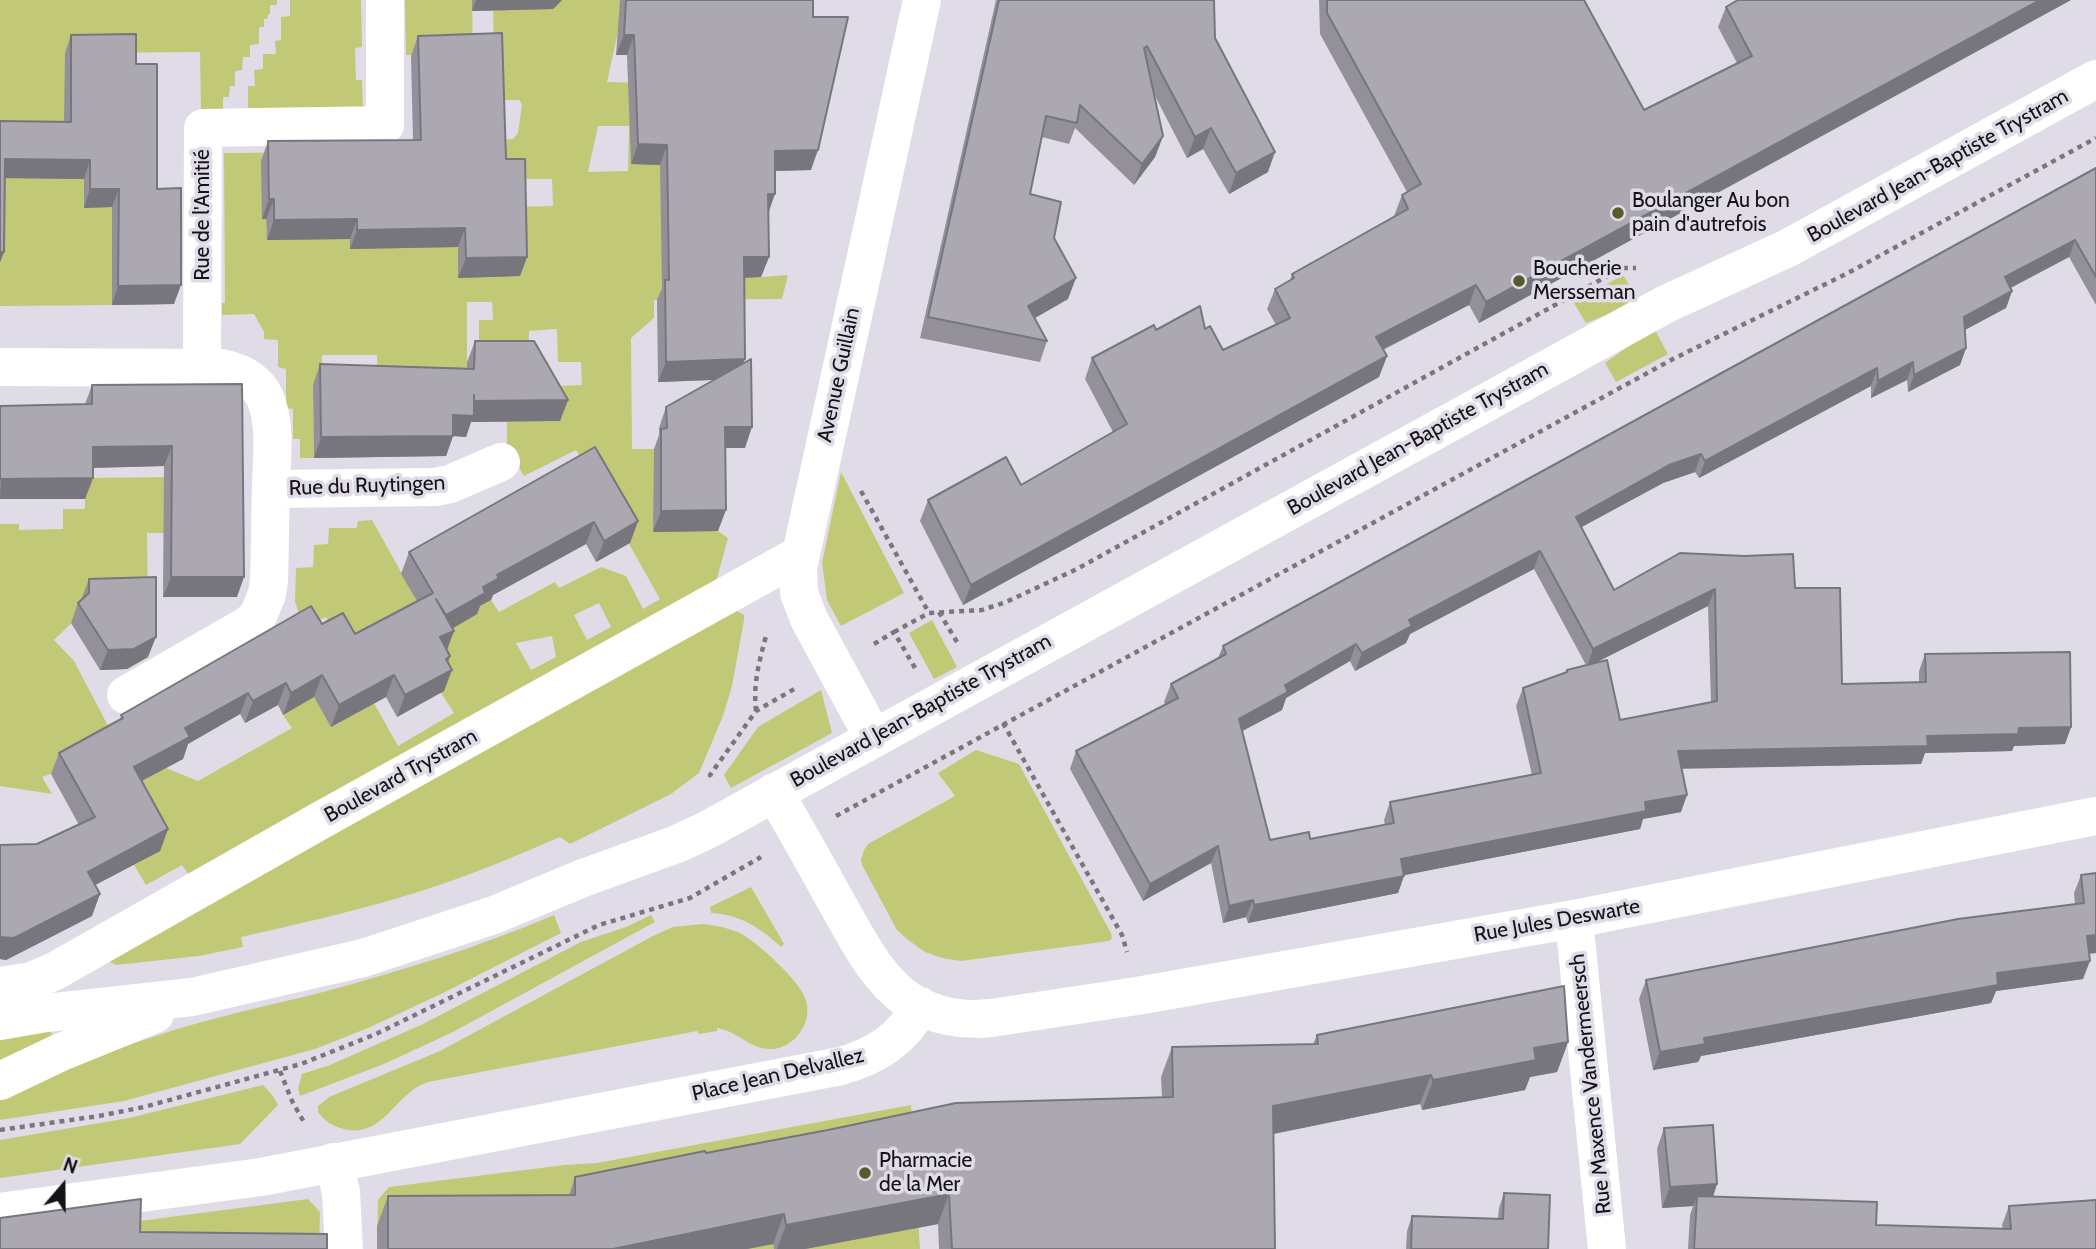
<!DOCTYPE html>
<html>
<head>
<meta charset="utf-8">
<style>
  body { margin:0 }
  #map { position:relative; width:2096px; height:1249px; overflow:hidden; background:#e0dce7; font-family:Cabin,sans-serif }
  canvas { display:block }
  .north { position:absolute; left:28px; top:1151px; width:70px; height:70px; -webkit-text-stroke:5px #e0dce7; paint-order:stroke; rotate:20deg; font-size:19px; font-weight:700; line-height:28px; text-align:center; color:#151317 }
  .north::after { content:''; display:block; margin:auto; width:24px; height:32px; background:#151317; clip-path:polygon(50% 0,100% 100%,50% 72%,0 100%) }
</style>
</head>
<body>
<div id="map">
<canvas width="2096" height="1249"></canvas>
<div class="north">N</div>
</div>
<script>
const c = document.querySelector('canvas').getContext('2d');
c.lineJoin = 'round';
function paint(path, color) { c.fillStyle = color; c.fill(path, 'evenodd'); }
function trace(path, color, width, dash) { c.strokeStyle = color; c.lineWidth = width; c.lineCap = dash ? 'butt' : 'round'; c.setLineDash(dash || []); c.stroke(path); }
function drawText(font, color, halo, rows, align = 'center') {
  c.font = font + ' Cabin,sans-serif'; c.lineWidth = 7; c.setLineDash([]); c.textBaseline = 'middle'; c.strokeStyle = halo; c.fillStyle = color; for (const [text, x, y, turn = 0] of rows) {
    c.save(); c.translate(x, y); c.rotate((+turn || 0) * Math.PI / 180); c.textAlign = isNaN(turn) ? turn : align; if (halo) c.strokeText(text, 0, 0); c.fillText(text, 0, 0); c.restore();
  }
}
paint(new Path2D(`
  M0 0H277V5H270V14L268 15 267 19H264V27H259V44L250 45V57H243L242 70 235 71V86H230L229 97H223V109H201L200 52 77 53 64 178 84 179V208L112 207V305L0 306Z
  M290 0H361L362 47 355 48 356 80H362L363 107 248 108V86H255L254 70 263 69V54H276L275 41 281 40V17L290 16Z
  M405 0H472L473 55H406Z
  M559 0H625L607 82 647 83 761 277 788 275 782 299 654 300V318L631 338 632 449H654L718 531 728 538 714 589 193 881 182 865 146 885 134 865 160 850 51 774 42 777 52 794 0 786V524H19V530L63 529V509H85V478L172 477 236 533H147L148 598 82 613 54 640 74 661 138 783 166 768 198 781 292 728 283 715 314 697 332 727 374 703 398 746 454 713 441 693 435 632 491 600 499 612 555 582 559 588 601 567 626 576 643 609 660 599 576 450 524 476 507 447V422L559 421 558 386 582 385 581 362H558L557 329 529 331 528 362H479V320H493L492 302H467V393L378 388 377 355H322V385H313L314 458H300V439H293V409L286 408V369L278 367V340L264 339V332L254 314 222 315V303H225L224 153 352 152 266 219 267 240 350 219V249L519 207 553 206 552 179H457L490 141 513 139 518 133 522 104 519 100H495L493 4ZM598 126H629L628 171 588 172ZM599 603 611 627 587 640 574 615ZM552 636 556 657 531 670 516 643Z
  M1623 275 1640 302 1586 323 1574 303Z
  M1654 328 1668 354 1616 382 1605 363Z
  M841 472 904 593 841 626 827 600 822 563Z
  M372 520 420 606 388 634 335 635 326 617 303 628 295 601 296 568 313 567 314 545 328 544 329 528H357L358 521Z
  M731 608 744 615V620L732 686 723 716 699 773 671 794 570 844 560 837C507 860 454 882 398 898 347 913 294 925 241 937L243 947 199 956 116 965 110 962 108 958Z
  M932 620 957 667 934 679 909 633Z
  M821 690 832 733 731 788 724 775 758 727Z
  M976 750 1019 764 1111 933 1112 938 1109 941 961 961 942 958 925 952 908 940 897 930 862 865 861 860 864 850 868 844 955 796 938 773Z
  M751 887 784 944 781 947C761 928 739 914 711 913L710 907Z
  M554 915 561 933 441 994 368 1028 315 1049 124 1101 0 1120V1095C53 1074 105 1052 159 1035 212 1017 268 1006 323 992 401 971 479 947 554 915Z
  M651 915 655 922 453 1032 384 1064 300 1096 298 1089 302 1074 330 1065 423 1024 581 942 626 927Z
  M703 924C716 925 728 928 740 933 757 942 799 980 805 998 810 1010 807 1023 799 1034 793 1042 782 1049 772 1049 750 1050 738 1031 717 1028V1031L699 1034 697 1031 428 1082C394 1093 383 1142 340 1128 331 1125 324 1120 318 1112V1106L329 1097 440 1051 653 936 673 927Z
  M51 1030 52 1037 0 1064V1031Z
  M263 1085 273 1096 278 1105 240 1144 0 1178V1140L129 1118Z
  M911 1105 920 1249H377L378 1200 389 1187 565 1165 597 1163Z
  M308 1199 320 1212 319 1249H132V1222Z`), '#c1c976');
trace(new Path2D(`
  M861 491 929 613
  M939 612 957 642
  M894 632 929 613 982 610 1006 602 1077 569 1622 268H1636
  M874 644 894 632 915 668
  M756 711C753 684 759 662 766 636
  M1003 723 1122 935 1127 952
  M711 777 710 775 756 711 796 688
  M836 816 1673 359 1848 273 2096 138
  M280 1071 292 1101 305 1124
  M0 1130 99 1116 144 1107 301 1064 376 1034 599 925 690 898 761 857`), '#79767e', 4.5, [5, 5]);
trace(new Path2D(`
  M0 367 222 368C240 372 257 380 265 398 276 424 272 456 271 484 270 516 270 548 269 581L267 594 258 616 248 625 126 695
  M202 367 203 128 385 125V0
  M271 489 435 487 450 484 501 462
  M873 737 809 619 799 593 798 568 922 0
  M774 792C796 829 817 867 838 905 857 938 876 978 908 1000 933 1016 963 1021 991 1018L1137 996 1574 919 2096 816
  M1574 919 1607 1249
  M0 986 32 981 55 971 323 819 799 555
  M0 1021 46 1013 192 997 363 958 494 915 583 878 677 844 707 830 1666 304 1788 248 2096 79
  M0 1081 59 1053 155 1014
  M333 1162 341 1192 344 1249
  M0 1212 261 1177 841 1066C876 1056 903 1039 920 1006`), '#fff', 38);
paint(new Path2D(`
  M472 0H562L553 9 472 11Z
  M620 0H813L811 170 775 171 768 214 769 257 761 277 744 278 743 363 745 448H726L718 531 653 532 654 449 659 435V428L666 407 714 380 658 382 657 300 662 288 660 165 631 164 627 55H616Z
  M996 0H1214L1215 38 1268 172 1229 194 1203 149 1187 158 1154 94 1163 136 1155 157 1134 185 1075 128 1069 144 1042 137 1030 194 1054 238 1068 299 1035 318 1047 341 1040 362 920 338Z
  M1319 0H1584L1644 110 1737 63 1718 27 1726 7 2071 0 1479 323 1469 305 1383 350 1387 356 1379 377 963 605 920 521 928 500 1021 485 1113 432 1085 379 1092 358 1156 330 1205 329 1223 350 1276 325 1267 309 1275 289 1290 280 1292 274 1394 216 1402 195 1407 192 1320 34Z
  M71 35 136 64 157 189 174 304 112 305V207L84 208V179L5 178 4 252 0 262V121L64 122 65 53Z
  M418 36 506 159 527 257 520 276 458 278V247L350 249V239L267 240 266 219H262L261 161 268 141 413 140 411 56Z
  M2096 168V305L2069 257 2011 288 2012 291 2006 308 1965 330 1966 348 1960 365 1908 392 1907 380 1871 398V386L1699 478 1695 472 1663 483 1581 527 1614 590 1795 588 1842 684 1919 682V671L1925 654 2071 727 2065 744 2014 746 2012 751 1925 753 1921 764 1681 768V812L1643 819 1640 829 1404 875 1398 893 1248 923 1246 917 1223 923 1211 863 1143 901 1070 769 1076 751 1166 705 1164 702 1171 684 1218 658 1223 646ZM1534 569 1586 665 1567 670 1566 673 1523 688 1516 706 1532 775 1390 802 1384 820 1385 825 1310 839 1270 840 1242 731 1282 710 1286 698 1350 661 1355 671 1406 643 1410 634ZM1708 606 1711 702 1620 720 1593 664Z
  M475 341 568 400 560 421 471 422 466 437 453 436 446 456 314 458 313 385 320 364 467 368V362Z
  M242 384 237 597H163L164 466 93 468V478L85 499H0V406L85 404 92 385Z
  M595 447 638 521 630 543 596 562 586 544 493 595 491 600 480 606 477 614 453 628 454 631 447 650 448 663 444 691 397 717 386 697 331 727 314 697 283 715 278 705 245 723 240 714 188 744 183 759 142 781 168 829 160 851 95 885 92 916 6 960 0 959V845L37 844 79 825 51 774 59 753 120 720 121 715 322 624 355 634 417 601 401 574 409 552Z
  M89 579 148 657 127 669 100 670 71 623 78 603 81 600Z
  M2081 875 2096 953 2089 954 2083 979 1996 991 1991 1003 1701 1056 1698 1062 1653 1070 1639 999 1646 980 2075 904 2074 893Z
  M1317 1035 1568 1042 1557 1072 1530 1077 1525 1090 1422 1110 1420 1104 1274 1134 1275 1249H939L938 1224 805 1249H774L773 1244 747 1249H377V1226L388 1196 569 1195 575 1177 706 1153 1162 1097 1161 1077 1172 1047 1313 1044Z
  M1664 1128 1717 1184 1713 1197 1876 1225 2003 1229 2002 1225 2009 1206 2096 1249H1688L1690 1215 1693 1206 1662 1208 1657 1149Z
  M1504 1193 1548 1249H1406L1407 1231 1412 1216 1498 1219 1499 1208Z`), '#949099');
paint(new Path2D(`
  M476 0H562L553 9 472 11Z
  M2040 0H2071L1479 323 1486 302Z
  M624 35H634L627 55H616Z
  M1211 128 1203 149 1187 158 1195 137Z
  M1163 136 1155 157 1134 185 1142 164Z
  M638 144 667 145 660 165 631 164Z
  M818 150 811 170 768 171 775 151Z
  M1275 152 1268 172 1229 194 1236 173Z
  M5 159 90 160 84 179 0 178Z
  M90 189H119L112 207 84 208Z
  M768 194H775L768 214Z
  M269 199H274L266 219H262Z
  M357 219 350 239 267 240 274 220Z
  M465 228 458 247 350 249 357 230Z
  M2075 240 2069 257 1998 294 2005 277Z
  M0 252H4L0 262Z
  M527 257 520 276 458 278 466 258Z
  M744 257H769L761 277 737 278Z
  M1076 278 1068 299 1021 326 1028 306Z
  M181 285 174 304 112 305 118 286Z
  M1476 285 1469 305 1368 357 1376 337Z
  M2012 291 2006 308 1957 334 1964 317Z
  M1966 348 1960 365 1908 392 1914 375Z
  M1387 356 1379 377 963 605 971 585Z
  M745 359 737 379 658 382 666 362Z
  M1913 362 1907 380 1871 398 1878 381Z
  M1877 368 1871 386 1699 478 1705 461Z
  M568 400 560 421 471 422 466 437 453 436 446 456 314 458 321 437 453 415 474 401Z
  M725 427H752L745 448H718Z
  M172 446 164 466 85 468 93 447Z
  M1701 454 1695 472 1663 483 1569 534 1576 517 1669 465Z
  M93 478 85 499H0L1 479Z
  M726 510 718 531 653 532 661 511Z
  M638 521 630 543 596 562 604 541Z
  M594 522 586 544 493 595 491 600 480 606 477 614 438 637 446 615 497 575Z
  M1540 551 1534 569 1410 634 1406 643 1355 671 1362 653 1409 620Z
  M171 577H244L237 597H163Z
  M1715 589 1708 606 1587 667 1593 649Z
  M454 631 446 652 440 637Z
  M156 637 148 657 127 669 100 670 108 650Z
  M1356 644 1350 661 1286 698 1282 710 1233 736 1239 719 1285 685Z
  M450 656 444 674 452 670 444 691 397 717 405 695Z
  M322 675 314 697 283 715 291 693Z
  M394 675 386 697 331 727 339 705Z
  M286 683 278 705 245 723 253 701Z
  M248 693 240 714 188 744 183 759 126 789 134 767 185 728Z
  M2071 727 2065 744 2014 746 2012 751 1925 753 1921 764 1672 769 1678 751 1927 736 2019 728Z
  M1687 795 1681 812 1643 819 1640 829 1395 877 1401 859 1645 802Z
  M168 829 160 851 80 893 88 872Z
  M1218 846 1211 863 1143 901 1150 884Z
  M1404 876 1398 893 1248 923 1254 905Z
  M100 894 92 916 6 960 0 959V937Z
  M1253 900 1246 917 1223 923 1229 906Z
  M2096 935V953L2081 954 2087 936Z
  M2090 961 2083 979 1996 991 1991 1003 1701 1056 1698 1062 1653 1070 1660 1052 1704 1038 1997 973Z
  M1568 1042 1557 1072 1530 1077 1525 1090 1422 1110 1433 1080 1534 1048Z
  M1431 1075 1420 1104 1262 1136 1273 1106Z
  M1717 1184 1710 1205 1697 1196 1693 1206 1662 1208 1670 1187Z
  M949 1194 938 1224 805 1249H777L786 1225Z
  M784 1214 773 1244 747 1249H613Z`), '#78767d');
const building = new Path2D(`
  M626 0H813V17H848L818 150 775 151V194H768L769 257H744L745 359 666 362 665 280H669L667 145 638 144 634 35H624Z
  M999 0H1214L1215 38 1275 152 1236 173 1211 128 1195 137 1147 46 1144 48 1163 136 1142 164 1080 105 1077 123 1046 116 1030 194 1061 202 1054 238 1076 278 1028 306 1047 341 928 317Z
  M1327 0H1584L1644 110 1752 56 1726 7 1738 0H2040L1486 302 1476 285 1376 337 1387 356 971 585 928 500 1006 457 1021 485 1127 424 1092 358 1154 325 1156 330 1200 306 1205 329 1210 326 1223 350 1290 318 1275 289 1294 278 1292 274 1408 209 1402 195 1421 184 1327 13Z
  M502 33 506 159H525L527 257 466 258 465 228 357 230V219L274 220V199H269L268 141 421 140 418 36Z
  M136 34V64H157V189L181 188V285L118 286 119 189H90V160L5 159 4 252H0V121L71 122V35Z
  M2096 168V277L2075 240 2005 277 2012 291 1964 317 1966 348 1914 375 1913 362 1878 381 1877 368 1705 461 1701 454 1669 465 1576 517 1614 590 1680 553 1744 556 1793 554 1795 588H1840L1842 684 1926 682 1925 654 2070 652 2071 727 2019 728 2018 734 1927 736 1928 746 1678 751 1687 795 1645 802 1646 811 1401 859 1404 876 1254 905 1253 900 1229 906 1218 846 1150 884 1076 751 1178 698 1171 684 1226 654 1223 646ZM1540 551 1593 649 1715 589 1717 701 1620 720 1607 660 1567 670V672L1523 688 1541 773 1390 802 1394 823 1310 839 1309 832 1270 840 1239 719 1288 692 1285 685 1356 644 1362 653 1412 626 1409 620Z
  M475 341H534L568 400 474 401V395V416L453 415V436L321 437 320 364 474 369Z
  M751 359 752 427H725L726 510 661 511V429L667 428 666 407Z
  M242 384 244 577H171L172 446 93 447V478L1 479 0 477V406L92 404V385Z
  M595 447 638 521 604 541 594 522 497 575 499 578 483 587 485 593 446 615 436 599 454 631 440 637 450 656 446 659 452 670 405 695 394 675 339 705 322 675 291 693 286 683 253 701 248 693 185 728 190 737 134 767 168 829 88 872 100 894 14 938 0 937V845L37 844 95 817 59 753 123 718 121 715 311 606 322 624 343 613 355 634 433 593 409 552Z
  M156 577V637L134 649 108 650 78 603 89 593V579Z
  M2096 873V935L2087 936 2090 961 1997 973 1998 985 1704 1038 1705 1044 1660 1052 1646 980 1958 919 2084 903 2081 875Z
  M1564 986 1568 1042 1534 1048 1536 1060 1433 1080 1431 1075 1273 1106 1275 1249H952L949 1194 786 1225 784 1214 613 1249H388V1196L575 1195V1177L705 1151 706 1153 833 1129 956 1103 1173 1097 1172 1047 1318 1044 1317 1035Z
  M1713 1125 1717 1184 1670 1187 1664 1128Z
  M1504 1193 1550 1195 1548 1249H1411L1412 1216 1503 1219Z
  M1697 1196 1877 1202 1876 1225 2011 1229 2009 1206 2096 1200V1249H1694Z
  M141 1199 140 1232 327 1234V1249H0V1218Z`);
paint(building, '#aca8b2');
trace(building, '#78767d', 2);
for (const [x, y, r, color] of [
  [1618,213,7,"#565b29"],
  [1519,281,7,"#565b29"],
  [865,1173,7,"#565b29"]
]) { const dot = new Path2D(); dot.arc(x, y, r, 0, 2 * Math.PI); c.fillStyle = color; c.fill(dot); trace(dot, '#e0dce7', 2.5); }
drawText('21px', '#151317', '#e0dce7', [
  ["Boulevard Jean-Baptiste Trystram",1938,166,-29],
  ["Rue de l'Amitié",203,215,-90],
  ["Avenue Guillain",839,375,-78],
  ["Boulevard Jean-Baptiste Trystram",1418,439,-29],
  ["Rue du Ruytingen",367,486,-2],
  ["Boulevard Jean-Baptiste Trystram",921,711,-29],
  ["Boulevard Trystram",401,776,-29],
  ["Rue Jules Deswarte",1557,921,-10],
  ["Place Jean Delvallez",778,1075,-13],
  ["Rue Maxence Vandermeersch",1591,1084,-96]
]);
drawText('21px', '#151317', '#e0dce7', [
  ["Boulanger Au bon",1632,201],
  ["pain d'autrefois",1632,225],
  ["Boucherie",1533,269],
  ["Mersseman",1533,293],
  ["Pharmacie",879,1161],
  ["de la Mer",879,1185]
], 'left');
</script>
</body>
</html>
